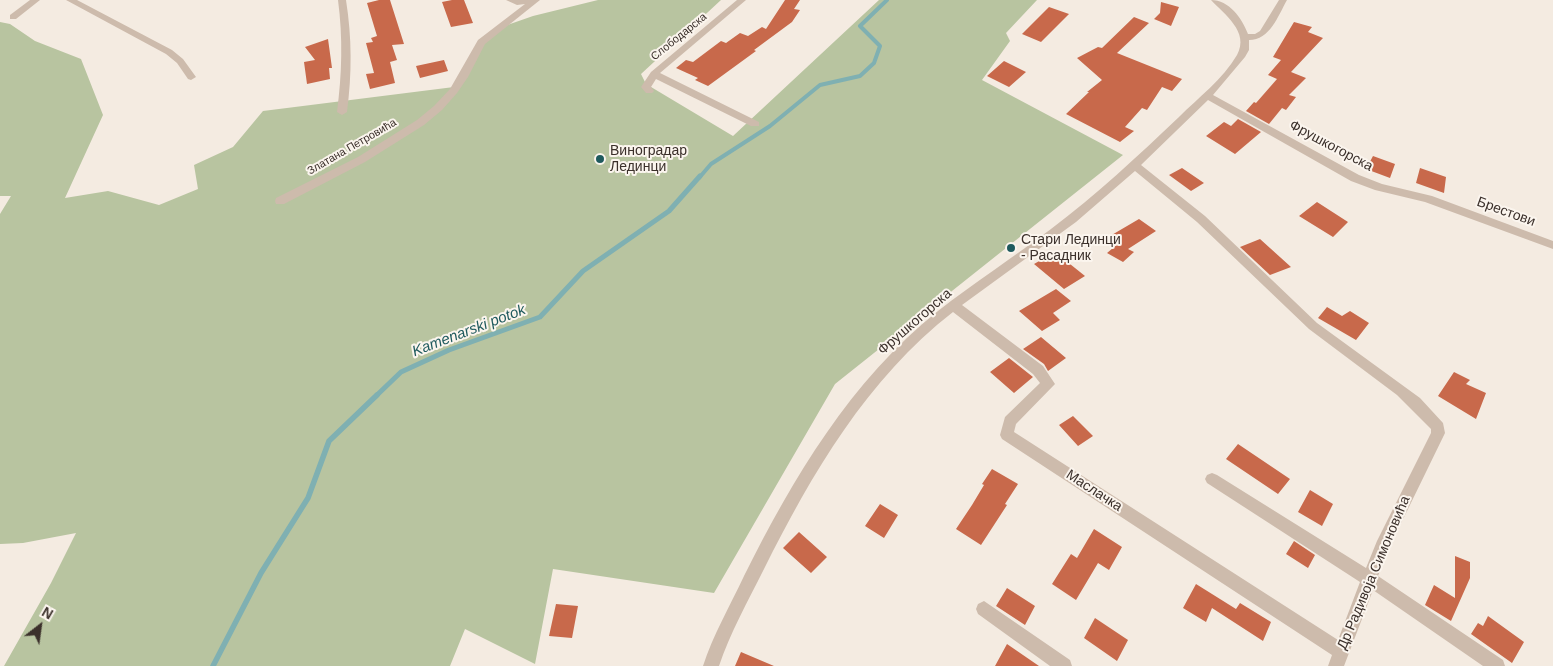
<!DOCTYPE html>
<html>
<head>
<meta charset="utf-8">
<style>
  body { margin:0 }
  #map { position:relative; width:1553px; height:666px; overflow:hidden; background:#f4ebe1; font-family:Arial,sans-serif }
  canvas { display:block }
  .north { position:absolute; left:15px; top:601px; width:50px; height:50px; -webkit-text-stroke:4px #fbf5ee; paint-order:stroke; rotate:30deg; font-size:14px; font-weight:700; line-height:20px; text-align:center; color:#3b302b }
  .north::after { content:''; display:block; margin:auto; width:18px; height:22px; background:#3b302b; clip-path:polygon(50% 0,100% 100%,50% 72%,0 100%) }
</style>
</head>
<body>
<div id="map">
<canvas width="1553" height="666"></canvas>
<div class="north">N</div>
</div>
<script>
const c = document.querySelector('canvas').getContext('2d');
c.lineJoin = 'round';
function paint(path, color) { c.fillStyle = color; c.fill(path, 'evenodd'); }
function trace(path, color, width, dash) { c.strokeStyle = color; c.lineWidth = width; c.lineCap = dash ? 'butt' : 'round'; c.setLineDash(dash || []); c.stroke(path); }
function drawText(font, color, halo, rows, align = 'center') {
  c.font = font + ' Arial,sans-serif'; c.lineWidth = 4; c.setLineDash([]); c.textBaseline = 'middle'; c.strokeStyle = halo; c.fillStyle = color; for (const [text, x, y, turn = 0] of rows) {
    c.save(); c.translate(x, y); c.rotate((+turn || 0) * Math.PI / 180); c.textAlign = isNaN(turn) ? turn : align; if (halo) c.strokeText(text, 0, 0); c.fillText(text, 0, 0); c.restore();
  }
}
paint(new Path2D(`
  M598 0H721L641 74 646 84 733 136 879 0H1037L1006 33 1010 41 982 80 1123 155 835 384 714 593 553 569 535 664 465 629 450 666H4L51 583 76 533 23 543 0 544V214L11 196H0V22L10 24 35 41 81 59 103 115 65 198 108 191 159 205 198 189 194 165 233 147 263 111 454 87 493 30 533 16Z`), '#b8c4a0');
trace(new Path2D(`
  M699 178 711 164 770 126 820 85 860 76 874 63 880 46 860 26 887 0`), '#7fb0b2', 4);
trace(new Path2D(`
  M376 396 401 372 449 350 540 317 583 271 669 211 700 176`), '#7fb0b2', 5);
trace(new Path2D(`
  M213 666 261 573 308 498 329 441 377 395`), '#7fb0b2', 5.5);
paint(new Path2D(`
  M379 0H390L404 44 392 45 397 60 390 62 395 83 370 89 366 74 374 73 366 43 373 42 371 38 377 36 367 3Z
  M452 0H464L473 23 451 27 442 2Z
  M785 0H800L794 9 800 10 792 22 754 50 756 51 708 86 695 80 698 78 676 68 686 60 693 62 721 41 726 43 740 33 748 36 762 27 766 29Z
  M1161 2 1179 7 1171 26 1154 19 1160 13Z
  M1049 7 1069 14 1041 42 1022 34Z
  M1134 17 1149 23 1117 53 1182 79 1172 91 1162 87 1147 110 1142 108 1125 127 1134 131 1120 142 1066 114 1089 92H1087L1102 80 1077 58 1098 47 1102 48Z
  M1294 22 1312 27 1308 32 1323 38 1291 72 1306 78 1289 95 1296 97 1286 110 1282 108 1269 124 1246 111 1254 102 1256 103 1277 79 1268 75 1281 60 1273 57Z
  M328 39 332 68H329L330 79 307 84 304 62 315 60 305 47Z
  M444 60 448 71 420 78 416 66Z
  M1004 61 1026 72 1009 87 987 76Z
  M1238 119 1261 132 1235 154 1206 136 1224 122 1231 126Z
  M1373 156 1395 164 1390 178 1366 169Z
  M1182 168 1204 183 1191 191 1169 175Z
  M1420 168 1446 177 1444 193 1416 183Z
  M1317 202 1348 222 1333 237 1299 216Z
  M1139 219 1156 231 1128 249 1134 252 1123 262 1107 253 1119 243 1110 236Z
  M1260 239 1291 267 1270 275 1240 247Z
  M1055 252 1085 276 1064 289 1034 264Z
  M1056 289 1071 301 1053 313 1060 320 1042 331 1019 311Z
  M1327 307 1342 316 1350 311 1369 323 1356 340 1318 318Z
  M1041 337 1066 358 1048 371 1044 364 1023 349Z
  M1009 358 1033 377 1014 393 990 372Z
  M1454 372 1470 380 1466 384 1486 393 1476 419 1438 396Z
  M1073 416 1093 436 1078 446 1059 425Z
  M1238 444 1290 479 1278 494 1226 459Z
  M992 469 1018 484 1005 504 1007 505 981 545 956 529 972 505 984 485 982 484Z
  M1310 490 1333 504 1322 526 1298 512Z
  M880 504 898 515 884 538 865 526Z
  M1094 529 1122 547 1109 570 1098 563 1076 600 1052 584 1071 554 1077 558Z
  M799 532 827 557 811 573 783 548Z
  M1294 541 1315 555 1308 568 1286 554Z
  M1455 556 1470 562V578L1451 621 1425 605 1434 585 1455 598Z
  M1196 584 1236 609 1240 603 1271 622 1263 641 1212 608 1206 622 1183 608Z
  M1007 588 1035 606 1025 625 996 606Z
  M556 604 578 606 572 638 549 636Z
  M1488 616 1524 642 1512 663 1471 634 1478 623 1483 626Z
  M1095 618 1128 640 1117 661 1084 638Z
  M1007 644 1039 666H995Z
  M741 652 774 666H735Z`), '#c8694b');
paint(new Path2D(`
  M30 0H40L16 19H10V15Z
  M66 0H77L172 50 183 59 196 77 191 80 188 79 177 63 166 54Z
  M338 0H346C352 38 352 74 347 112L342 115 337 112C342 74 343 38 338 0Z
  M506 0H540L485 44 468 77 457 93 442 110 424 125 365 162 284 204H276L275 201 276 198 358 157 417 120 434 106 450 89 478 40 525 4 517 5Z
  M737 0H746L660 73 759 122V126H751L656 79 651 87 654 91 652 93H646L641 87 651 72Z
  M1211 0C1229 0 1242 18 1248 34H1255L1260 31 1279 0H1287C1278 16 1270 40 1249 40V50L1245 57 1213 95 1359 175 1382 184 1432 196 1553 241V249L1425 202 1375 190 1351 181 1208 100 1141 165 1205 216 1317 323 1420 398 1443 423 1445 433 1389 548 1378 576 1503 660 1505 666H1483L1373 590 1344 666H1328L1332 655 1002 439 1000 435 1005 417 1040 383 1033 374 953 312C867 379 812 473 764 569 748 601 730 633 719 666H703C713 635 730 606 744 576 793 478 851 380 938 311 975 282 1014 257 1051 229 1096 195 1138 156 1179 117 1198 98 1223 79 1237 55 1250 32 1224 14 1211 0ZM1135 171 1197 222 1309 329 1397 395 1431 429V433L1377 541 1366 568 1217 475 1212 473 1207 475 1205 479 1207 483 1360 582 1338 640 1014 432 1016 424 1055 384 1043 366 962 305 1076 222Z
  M984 601 1070 660 1072 666H1050L978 614 976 609 978 604Z`), '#cdbbac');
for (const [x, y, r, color] of [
  [600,159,5,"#1f5a5e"],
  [1011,248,5,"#1f5a5e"]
]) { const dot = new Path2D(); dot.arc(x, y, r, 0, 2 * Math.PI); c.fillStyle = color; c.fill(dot); trace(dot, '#fbf5ee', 2); }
drawText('11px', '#3b302b', '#fbf5ee', [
  ["Слободарска",679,37,-39],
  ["Златана Петровића",352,147,-30]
]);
drawText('14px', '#3b302b', '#fbf5ee', [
  ["Фрушкогорска",1331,146,28],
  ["Брестови",1506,212,20],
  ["Фрушкогорска",915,322,-41],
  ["Маслачка",1094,491,33],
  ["Др Радивоја Симоновића",1374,573,-67]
]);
drawText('14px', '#3b302b', '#fbf5ee', [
  ["Виноградар",610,151],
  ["Лединци",610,167],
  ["Стари Лединци",1021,240],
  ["- Расадник",1021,256]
], 'left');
drawText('italic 15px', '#1f5a5e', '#fbf5ee', [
  ["Kamenarski potok",469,331,-21]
]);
</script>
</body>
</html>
